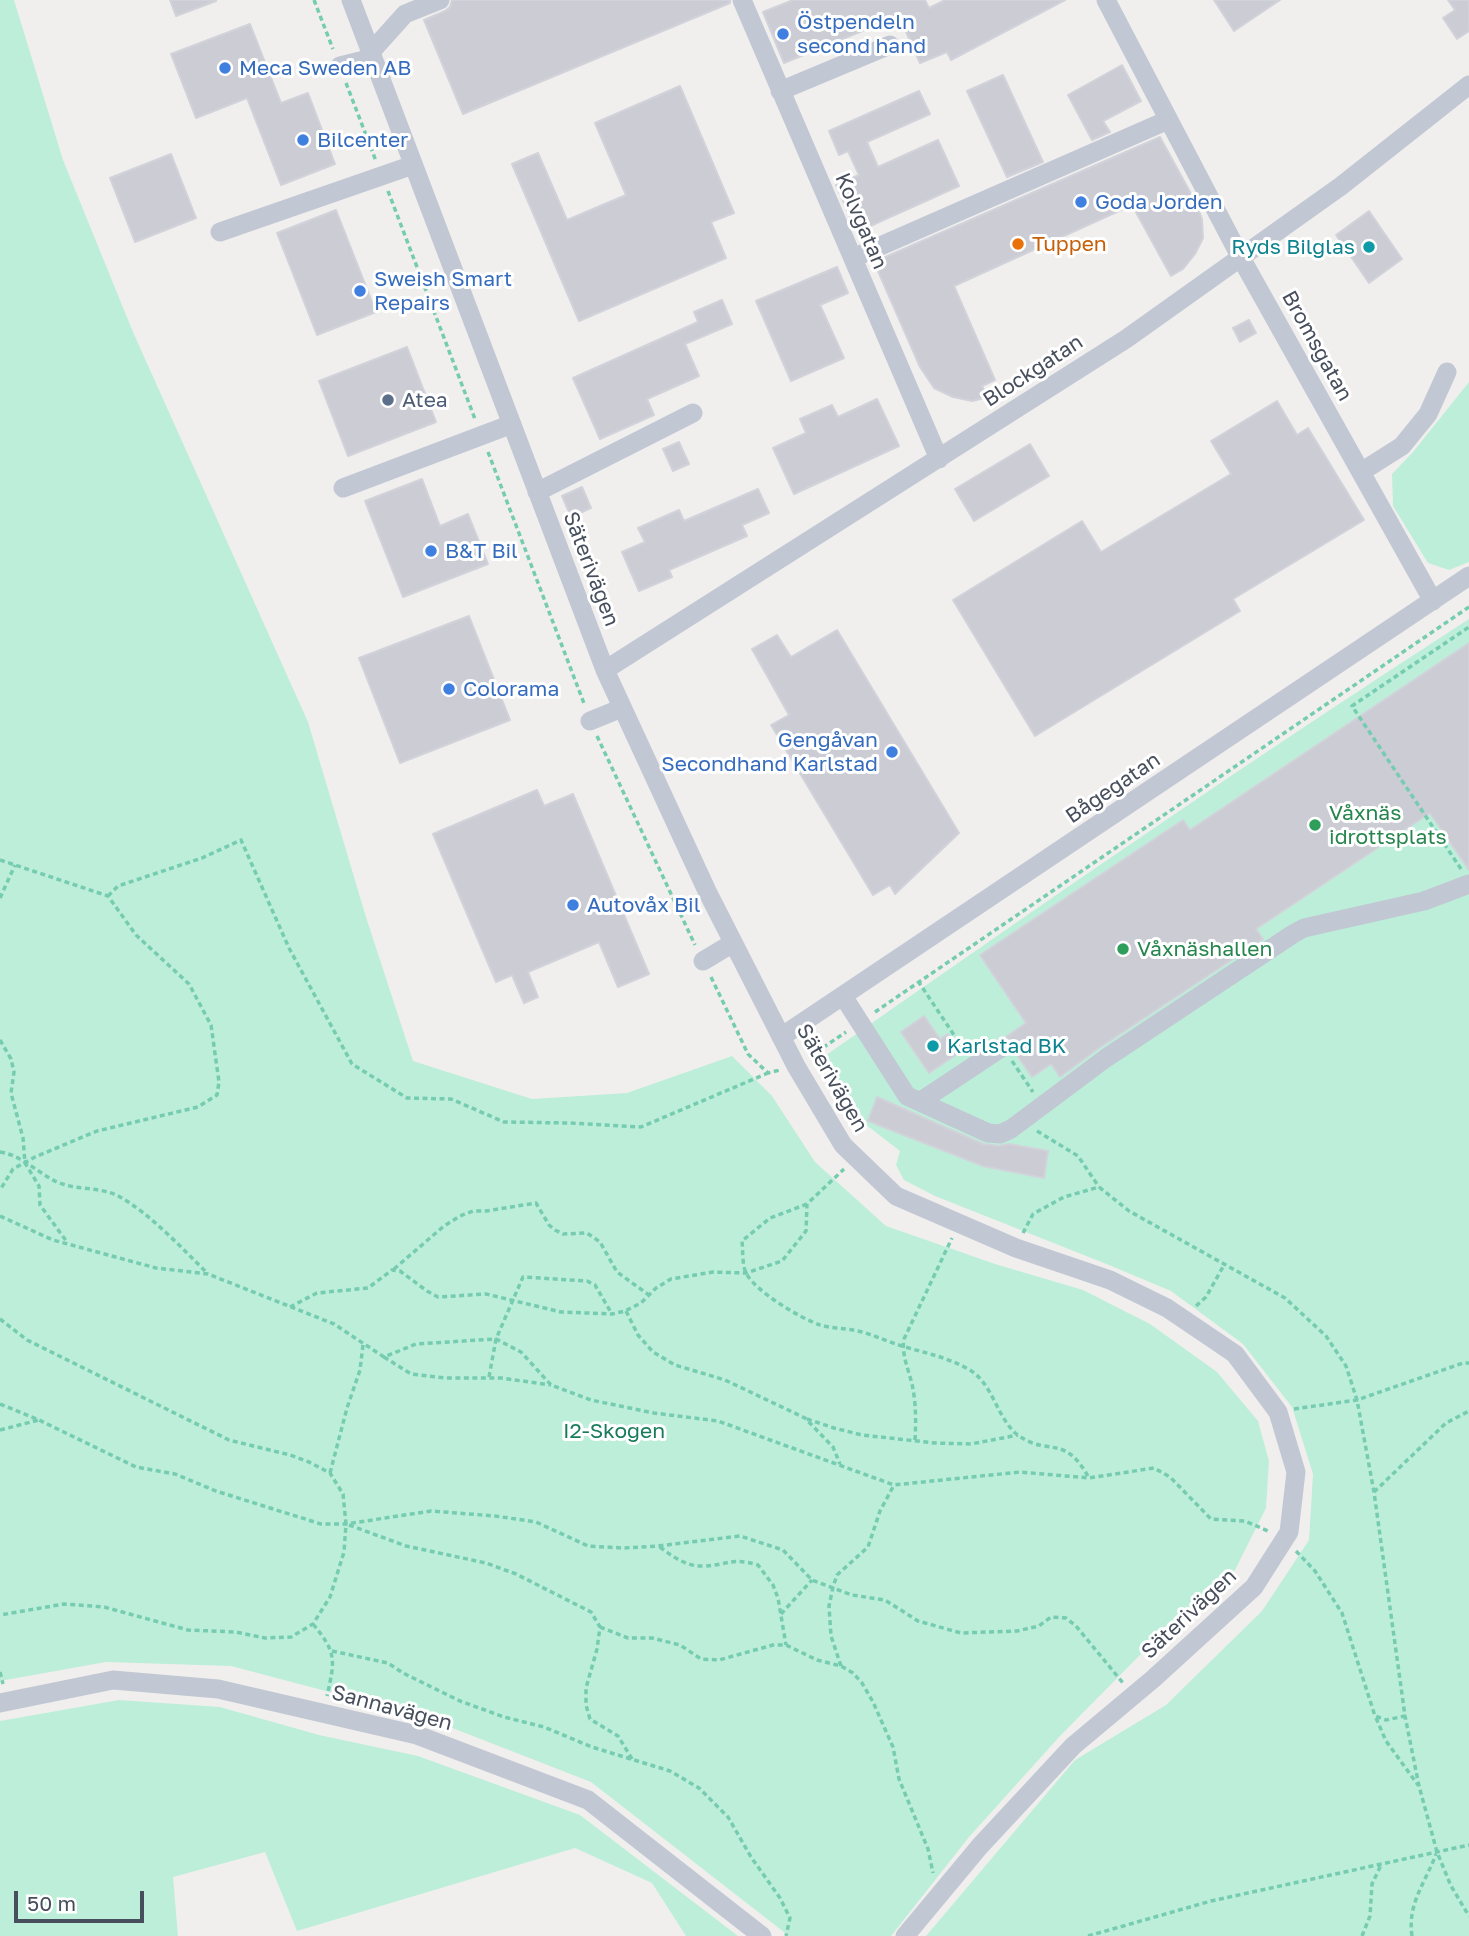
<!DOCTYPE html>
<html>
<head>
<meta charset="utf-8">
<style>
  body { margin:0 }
  #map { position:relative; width:1469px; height:1936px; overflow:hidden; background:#f1efee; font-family:"Golos Text",sans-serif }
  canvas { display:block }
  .scale { position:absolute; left:14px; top:1891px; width:130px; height:32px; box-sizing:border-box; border:4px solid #474e5c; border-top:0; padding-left:9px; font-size:21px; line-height:24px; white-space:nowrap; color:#474e5c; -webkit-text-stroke:5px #fff; paint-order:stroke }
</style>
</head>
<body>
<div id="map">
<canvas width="1469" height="1936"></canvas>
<div class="scale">50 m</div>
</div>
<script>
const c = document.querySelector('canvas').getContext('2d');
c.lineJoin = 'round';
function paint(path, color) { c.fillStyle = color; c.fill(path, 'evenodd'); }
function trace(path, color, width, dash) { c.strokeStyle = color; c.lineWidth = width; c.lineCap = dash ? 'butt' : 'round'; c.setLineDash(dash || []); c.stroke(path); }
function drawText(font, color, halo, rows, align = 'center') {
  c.font = font + ' "Golos Text",sans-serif'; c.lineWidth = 6; c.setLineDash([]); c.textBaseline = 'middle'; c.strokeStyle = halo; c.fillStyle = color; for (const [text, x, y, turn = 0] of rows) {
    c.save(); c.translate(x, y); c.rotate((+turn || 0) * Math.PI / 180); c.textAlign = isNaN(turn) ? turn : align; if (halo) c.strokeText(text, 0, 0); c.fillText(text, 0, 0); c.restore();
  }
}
paint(new Path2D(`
  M0 0H14L63 160 133 332 308 722 365 914 413 1061 532 1099 627 1093 732 1056 772 1096 815 1162 886 1226 995 1264 1083 1290 1150 1324 1217 1372 1258 1421 1269 1461 1266 1508 1235 1570 1141 1654 1060 1736 969 1837 891 1936H789L591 1782 424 1717 231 1666 106 1662 0 1681Z
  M1469 382V562L1449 570 1428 563 1393 506 1392 474 1413 452Z
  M1469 619V1936H926L1075 1760 1166 1705 1262 1611 1309 1540 1313 1474 1292 1407 1243 1344 1171 1291 1109 1265 935 1196 904 1180 896 1165 900 1151 865 1124 822 1058C1036 908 1250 760 1469 619Z
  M119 1700 220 1707 319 1735 418 1756 580 1815 738 1936H686L652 1883 575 1848 297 1931 265 1852 173 1877 178 1936H0V1721Z`), '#bdeed9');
const building = new Path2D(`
  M170 0H216V1L176 16Z
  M452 0H730V3L463 114 424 20 445 11 450 7Z
  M793 0H925L929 8 945 0H1065L951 60 947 52 920 63 899 16 784 63 763 12Z
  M1214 0H1280L1234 31Z
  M1448 0H1469V31L1457 39 1443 18 1455 10Z
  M250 24 281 103 308 93 335 164 281 185 247 98 196 118 171 54Z
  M1122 65 1141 101 1103 121 1110 132 1092 140 1068 95Z
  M1003 75 1043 162 1007 177 967 91Z
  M680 86 734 213 711 222 726 258 579 321 512 164 538 153 567 220 626 195 595 123Z
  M919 91 930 114 867 142 878 167 938 140 959 186 857 232 836 185 859 175 848 151 839 155 829 131Z
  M1160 137 1196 203 1202 219 1203 238 1195 254 1183 269 1171 276 1132 205 954 286 995 380 982 386 988 397 972 401 953 397 934 388 920 367 874 262Z
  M171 154 196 218 135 242 110 178Z
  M336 210 376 312 317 335 277 233Z
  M1369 211 1402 259 1369 283 1336 235Z
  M837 267 848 293 820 305 844 358 791 381 756 301Z
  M722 300 732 324 685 344 699 376 647 399 654 415 600 439 573 378 698 322 694 312Z
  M1249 320 1256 333 1240 342 1233 328Z
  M407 347 436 422 348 456 319 381Z
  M877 399 899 446 794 494 773 448 806 433 800 419 832 405 838 417Z
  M1277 401 1297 435 1308 428 1364 520 1233 599 1240 611 1035 736 953 600 1082 521 1101 552 1231 474 1211 441Z
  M679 442 689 464 673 471 663 449Z
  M1030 444 1049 476 974 521 955 489Z
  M422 479 440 526 468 514 488 564 403 597 365 501Z
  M582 487 591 508 571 517 562 496Z
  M758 489 769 513 742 525 747 536 669 570 672 577 639 591 622 552 645 542 638 528 679 510 684 521Z
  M469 616 510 720 400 763 359 658Z
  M837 630 959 833 895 894 890 885 873 895 771 725 789 715 752 649 777 635 791 657Z
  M1469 643V870L1430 813 1256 929 1263 939 1099 1048 1060 1077 1051 1064 1032 1077 1013 1049 1012 1042 1006 1037 1026 1023 980 955 1183 820 1190 830Z
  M537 790 544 806 573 794 649 974 618 987 599 942 528 972 538 997 524 1003 512 975 496 982 433 834Z
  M924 1016 940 1039 948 1034 960 1052 929 1073 901 1032Z
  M877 1097 983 1144 999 1146 1009 1144 1048 1151 1044 1178 983 1166 868 1121Z`);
paint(building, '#cbccd4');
trace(building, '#d2d3da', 2);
trace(new Path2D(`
  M314 0 333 49
  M346 83 376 161
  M388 191 475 419
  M488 452 585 706
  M597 736 695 945
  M0 860 108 896 136 935 189 984 211 1025 219 1082 217 1095 198 1107 97 1131 35 1157 13 1169 0 1190
  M1461 869 1352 706 1469 627
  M108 896 118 886 202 858 241 840 289 948 352 1064 407 1098 451 1099 504 1122 569 1123 641 1127 768 1073
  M0 898 15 865
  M711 977 748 1054 768 1073 780 1070
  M918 981 966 1053
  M875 1012 1469 607
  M0 1040 11 1059 14 1072 11 1093 23 1138 25 1163 39 1186 40 1205 67 1242
  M809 1057 846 1032
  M1012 1061 1033 1092
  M1037 1131 1078 1156 1099 1187
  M0 1152C21 1155 38 1173 57 1182 77 1191 101 1186 120 1197 149 1213 183 1249 206 1272
  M807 1204 770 1218 742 1241C743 1250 742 1265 746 1273 756 1292 800 1318 820 1325 833 1329 848 1328 862 1332 876 1336 889 1342 902 1346 925 1353 947 1357 968 1369 994 1383 996 1419 1019 1436 1050 1457 1064 1433 1089 1478
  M0 1216 53 1240 156 1268 208 1274 334 1324 384 1357 416 1344 496 1339 521 1352 551 1385 591 1400 654 1413 718 1421 894 1485 1020 1472 1089 1478 1154 1468 1170 1477 1211 1519 1245 1521 1268 1531
  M1023 1233 1033 1214 1064 1197 1099 1187 1129 1211 1285 1298 1326 1336 1346 1366 1357 1400 1374 1492 1405 1716 1419 1786 1437 1852 1451 1886 1469 1916
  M394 1269 444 1226 460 1216 473 1211H486L536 1203 549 1225 555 1230 563 1234 587 1233 600 1242 617 1272 649 1295
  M1196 1306 1206 1297 1224 1265
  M290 1307 317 1293 368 1288 392 1270 400 1271 427 1291 438 1297 486 1294 561 1312 612 1314 625 1311 641 1303 656 1288 671 1279 713 1272 746 1273 782 1261 806 1231 807 1204 844 1169
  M626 1311 638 1335 653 1352 675 1365 725 1380 805 1418 833 1447 840 1464
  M0 1319 27 1340 229 1440 290 1455 309 1462 330 1473 343 1494 346 1524 344 1552 330 1597 313 1624 291 1637 265 1638 236 1632 188 1630 104 1607 64 1604 0 1615
  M384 1357 411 1374 445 1378H501L551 1385
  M489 1377 496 1339 523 1277 587 1281 595 1285 612 1314
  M0 1404 39 1420 136 1467 175 1474 216 1491 321 1524H346L431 1511 495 1516 536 1522 588 1546 623 1548 658 1546 740 1536 783 1550 812 1580 852 1595 885 1600 918 1621 961 1633 1017 1631 1039 1626 1051 1617 1066 1618 1076 1626 1123 1683
  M1294 1409 1357 1400 1463 1363H1469
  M807 1419 834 1428 862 1435 935 1443 971 1444 1018 1435
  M0 1430 39 1420
  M915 1440C916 1423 916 1406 913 1389 910 1372 901 1356 904 1339L952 1238
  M330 1473 347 1408 360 1370 363 1345
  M1374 1492 1446 1423 1469 1411
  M349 1525 406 1546 486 1563 516 1574 591 1612 600 1627 597 1649 586 1688V1705L590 1719 618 1736 632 1759
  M660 1547C673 1557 687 1567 704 1566 729 1565 731 1557 758 1565L773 1585 778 1598 786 1645
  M1296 1551 1315 1571 1342 1613 1375 1716 1386 1720 1405 1716
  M781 1614 812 1580
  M313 1624C337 1653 335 1660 327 1696
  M600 1627 628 1638H652L680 1645 701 1659 719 1660 773 1645H786L817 1660 841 1666 853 1673 862 1683 873 1702 893 1747 899 1779 928 1849 933 1873
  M332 1651 388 1663 403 1673 460 1701 504 1717 544 1727 592 1747 670 1771 699 1788 728 1817 751 1857 780 1898 790 1918 786 1936
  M841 1666 831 1636 829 1606 833 1587 837 1575 868 1547 880 1511 894 1485
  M0 1672 3 1684
  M1376 1718 1386 1741 1418 1785
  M1088 1936 1211 1901 1469 1845
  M1362 1936 1370 1916 1372 1884 1381 1865
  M1412 1936C1407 1903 1426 1882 1436 1854`), '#76ccb1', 3.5, [5, 3.5]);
trace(new Path2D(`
  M351 0 605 670 707 891 796 1066 843 1145 896 1196 1016 1248 1110 1280 1167 1308 1235 1354 1278 1412 1296 1472 1289 1532 1254 1587 1153 1679 1073 1746 980 1846 905 1936
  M742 0 939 459
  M1106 0 1241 258 1433 601
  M370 53 405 14 440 0
  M340 66 372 58
  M780 91 890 45
  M220 232 413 165
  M853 258 1168 120
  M1361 472 1402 446 1428 414 1447 372
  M343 488 512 424
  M537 492 693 413
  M605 670 1126 339 1341 186 1469 85
  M590 721 622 708
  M703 961 733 943
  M843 996 907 1096 988 1133 1000 1134 1011 1129 1106 1058 1293 934 1304 928 1424 901 1469 884
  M781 1037 1469 576
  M921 1101 1001 1048
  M0 1703 113 1680 218 1689 417 1735 588 1800 762 1936`), '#c2c8d3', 19);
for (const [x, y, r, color] of [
  [783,34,7,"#3f7fe0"],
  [225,68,7,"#3f7fe0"],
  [303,140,7,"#3f7fe0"],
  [1081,202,7,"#3f7fe0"],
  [1018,244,7,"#e8710a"],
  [1369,247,7,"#0f9aa8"],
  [360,291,7,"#3f7fe0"],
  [388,400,7,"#5c6f8a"],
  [431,551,7,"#3f7fe0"],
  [449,689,7,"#3f7fe0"],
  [892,752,7,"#3f7fe0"],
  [1315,825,7,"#2e9e5b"],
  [573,905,7,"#3f7fe0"],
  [1123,949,7,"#2e9e5b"],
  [933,1046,7,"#0f9aa8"]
]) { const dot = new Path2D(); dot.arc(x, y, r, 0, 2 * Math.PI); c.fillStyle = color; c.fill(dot); trace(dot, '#fff', 2.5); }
drawText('21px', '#366cbe', '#fff', [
  ["Östpendeln",797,22],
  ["second hand",797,46],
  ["Meca Sweden AB",239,68],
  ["Bilcenter",317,140],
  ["Goda Jorden",1095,202],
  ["Sweish Smart",374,279],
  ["Repairs",374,303],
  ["B&T Bil",445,551],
  ["Colorama",463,689],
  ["Gengåvan",878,740,"right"],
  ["Secondhand Karlstad",878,764,"right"],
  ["Autovåx Bil",587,905]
], 'left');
drawText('21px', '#474e5c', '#fff', [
  ["Kolvgatan",861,221,67],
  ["Bromsgatan",1317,346,61],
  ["Blockgatan",1033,371,-33],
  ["Säterivägen",591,569,69],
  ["Bågegatan",1113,788,-34],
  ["Säterivägen",832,1078,60],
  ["Säterivägen",1189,1614,-43],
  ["Sannavägen",392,1708,15]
]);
drawText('21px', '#c56008', '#fff', [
  ["Tuppen",1032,244]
], 'left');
drawText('21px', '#0d838f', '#fff', [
  ["Ryds Bilglas",1355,247],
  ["Karlstad BK",947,1046,"left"]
], 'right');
drawText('21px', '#4e5e75', '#fff', [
  ["Atea",402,400]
], 'left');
drawText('21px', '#27864d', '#fff', [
  ["Våxnäs",1329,813],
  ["idrottsplats",1329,837],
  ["Våxnäshallen",1137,949]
], 'left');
drawText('21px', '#187c5c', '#fff', [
  ["I2-Skogen",614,1431]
]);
</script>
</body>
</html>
